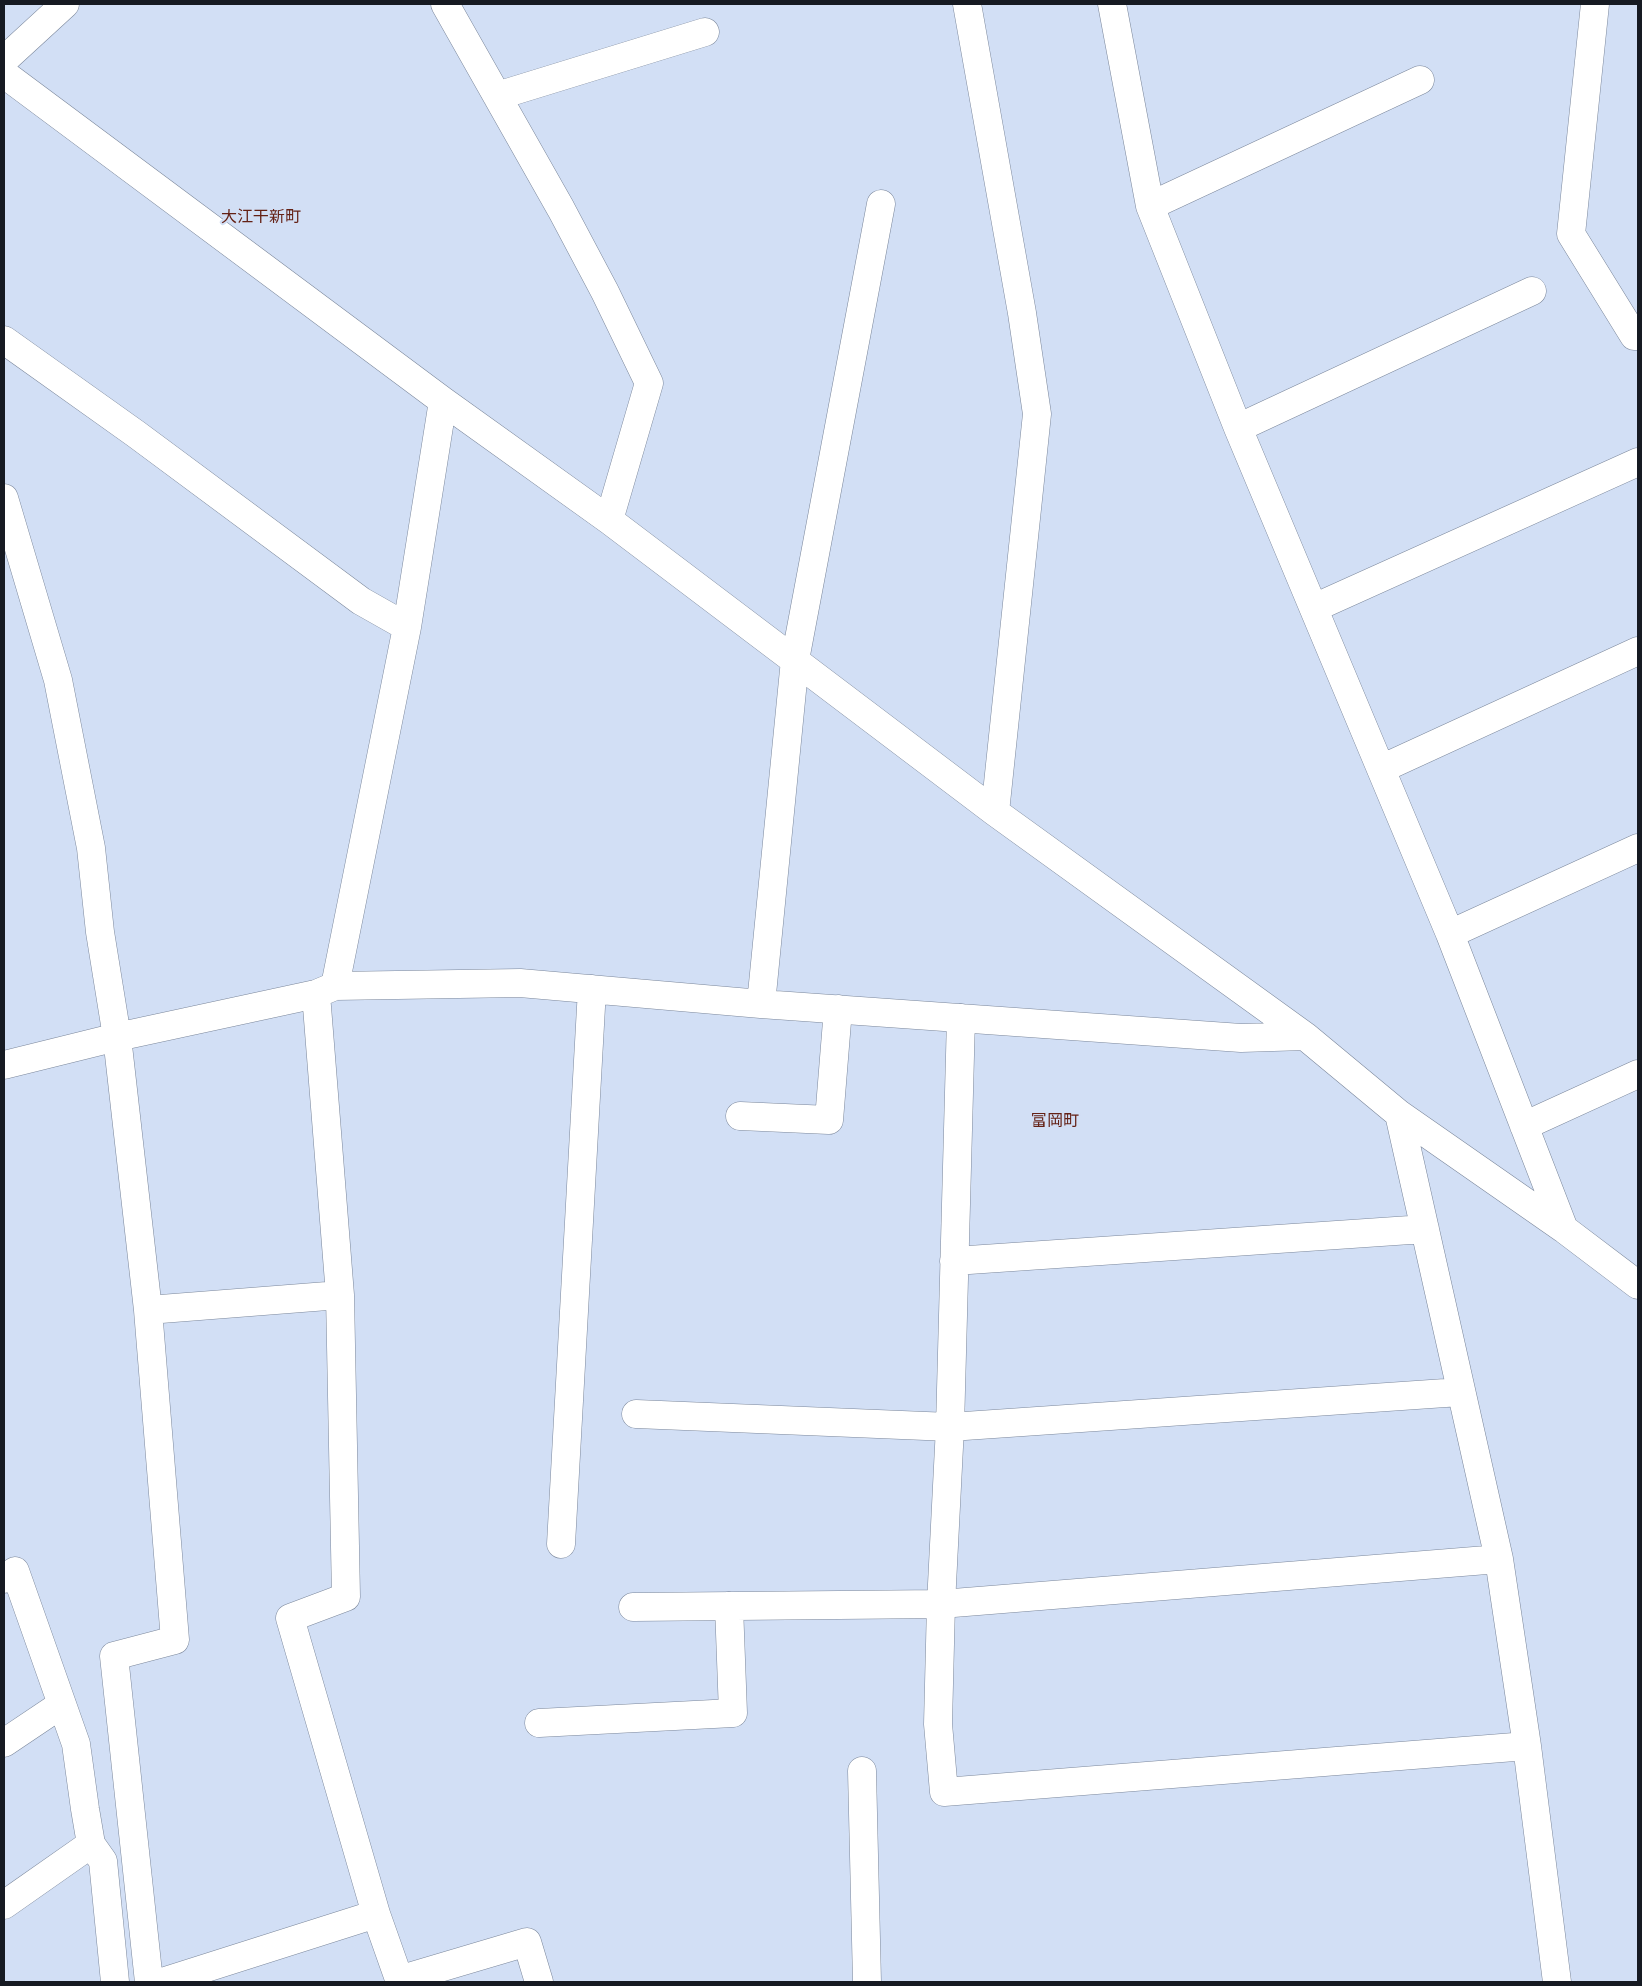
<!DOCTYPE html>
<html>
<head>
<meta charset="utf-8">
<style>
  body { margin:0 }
  #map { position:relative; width:1642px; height:1986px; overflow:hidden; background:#d2dff5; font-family:Roboto,sans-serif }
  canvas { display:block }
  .frame { position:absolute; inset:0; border:5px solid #161a22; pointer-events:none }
</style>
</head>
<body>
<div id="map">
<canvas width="1642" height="1986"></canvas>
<div class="frame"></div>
</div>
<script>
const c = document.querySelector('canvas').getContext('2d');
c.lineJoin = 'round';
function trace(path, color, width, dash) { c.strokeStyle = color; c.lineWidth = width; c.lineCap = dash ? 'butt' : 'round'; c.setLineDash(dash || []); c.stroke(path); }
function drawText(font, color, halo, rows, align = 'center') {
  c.font = font + ' Roboto,"Noto Sans JP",sans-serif'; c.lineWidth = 4; c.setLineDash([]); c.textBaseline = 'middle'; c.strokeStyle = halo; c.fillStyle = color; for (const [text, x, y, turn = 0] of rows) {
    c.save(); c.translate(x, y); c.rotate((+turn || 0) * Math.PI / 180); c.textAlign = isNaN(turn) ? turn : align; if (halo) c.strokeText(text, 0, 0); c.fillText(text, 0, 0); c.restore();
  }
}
const minor = new Path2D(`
  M445 4 561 209 605 292 649 383 609 520
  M967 4 1022 313 1037 414 995 812
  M1112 4 1150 206 1238 428 1450 934 1564 1229
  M1595 4 1571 234 1634 336H1638
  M4 60 65 4
  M4 74 443 401 609 520 995 812 1305 1036 1399 1114 1564 1229 1638 1285
  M497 96 705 32
  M1150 206 1420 80
  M4 340 136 434 361 601 407 627
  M1238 428 1532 291
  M4 498 58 680 91 848 100 932 117 1037 148 1310 175 1640 114 1656 149 1982
  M1314 608 1638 462
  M1381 769 1638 651
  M1450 934 1638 848
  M335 986 407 627 443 401
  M761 1004 795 660 881 204
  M961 1018 950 1427 941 1604 938 1724 944 1792 1527 1746
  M4 1065 117 1037 316 994 335 986 520 983 761 1004 1241 1038 1305 1036
  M1399 1114 1499 1559 1527 1746 1557 1982
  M740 1116 829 1120 838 1009
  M1524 1126 1638 1074
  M954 1261 1425 1229
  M148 1310 340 1295 316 994
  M636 1414 950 1427 1460 1392
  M561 1544 592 989
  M4 1579 15 1571 76 1744 85 1809 91 1844 103 1861 115 1982
  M633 1607 941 1604 1499 1559
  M539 1723 733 1713 729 1606
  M4 1743 62 1704
  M862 1771 867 1982
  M4 1905 91 1844
  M376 1914 400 1982
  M399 1980 527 1942 539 1982
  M162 1982 376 1914 290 1618 346 1597 340 1295`);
trace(minor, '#7b879b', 29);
trace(minor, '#fff', 28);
drawText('16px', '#642115', '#d2dff5', [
  ["大江干新町",261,218],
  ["富岡町",1055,1122]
]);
</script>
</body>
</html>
